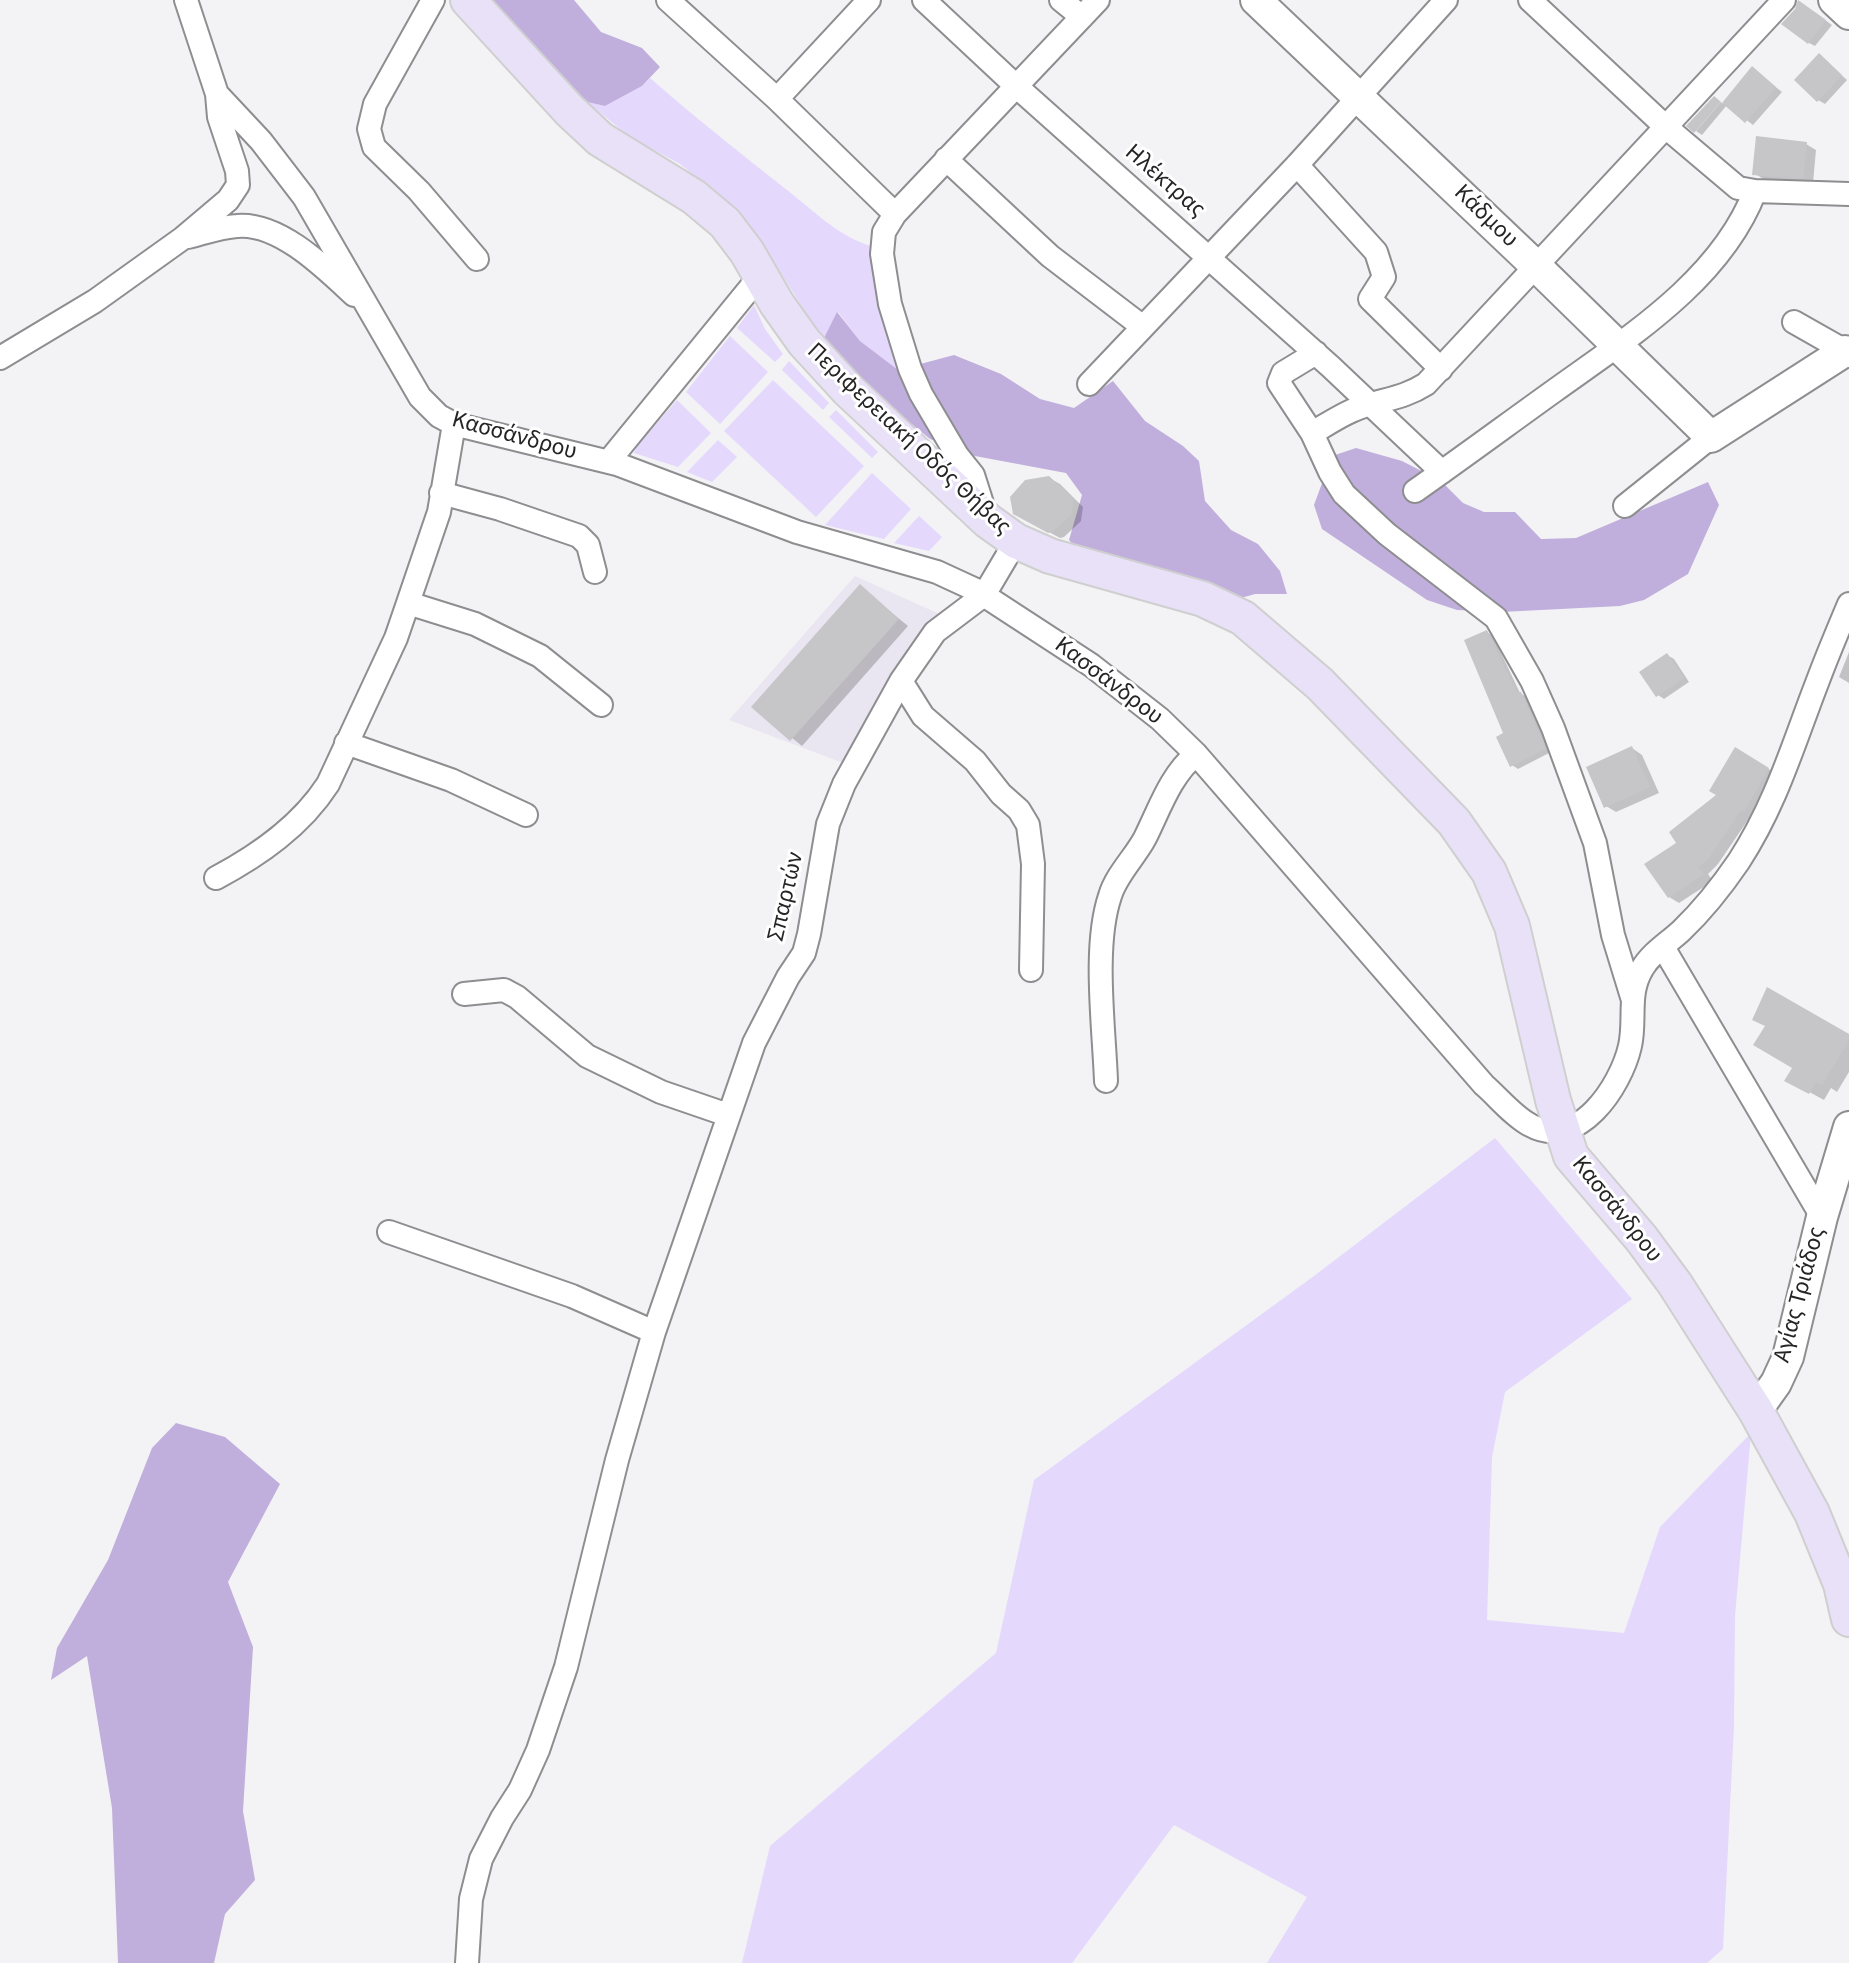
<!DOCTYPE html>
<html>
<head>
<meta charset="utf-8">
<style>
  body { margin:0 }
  canvas { display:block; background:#f3f2f5 }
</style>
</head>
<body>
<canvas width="1849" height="1963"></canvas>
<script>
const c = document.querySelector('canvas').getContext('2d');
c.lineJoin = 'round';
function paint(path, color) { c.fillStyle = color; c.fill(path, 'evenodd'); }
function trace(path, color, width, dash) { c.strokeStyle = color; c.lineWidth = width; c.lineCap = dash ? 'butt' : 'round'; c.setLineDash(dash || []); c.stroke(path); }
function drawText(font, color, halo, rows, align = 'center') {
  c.font = font + ' "Source Sans 3",sans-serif'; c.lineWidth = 6; c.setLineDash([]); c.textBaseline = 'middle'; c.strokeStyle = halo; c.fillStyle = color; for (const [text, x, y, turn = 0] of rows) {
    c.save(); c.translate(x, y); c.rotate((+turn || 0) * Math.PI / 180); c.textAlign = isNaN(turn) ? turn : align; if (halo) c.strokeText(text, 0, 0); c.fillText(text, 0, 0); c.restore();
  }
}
paint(new Path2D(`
  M855 576 946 617 846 764 729 720Z`), '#eae6f1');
paint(new Path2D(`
  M650 78C693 116 738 151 783 187 811 208 840 239 875 247L898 371 860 341 838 312 823 340 762 243 730 204 680 164 630 137 587 102 605 106 642 86Z
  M754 305 765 329 783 354 775 362 737 328Z
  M730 336 768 372 720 424 686 392Z
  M789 361 829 403 823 410 782 370Z
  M773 380 864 466 816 517 724 431Z
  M677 400 711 433 678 467 634 453 637 446Z
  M836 410 878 452 872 458 829 417Z
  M718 440 737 457 712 482 687 472Z
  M872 473 911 509 884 539 825 525Z
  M919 516 942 537 929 551 894 543Z
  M1495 1138 1632 1299 1505 1392 1492 1457 1487 1620 1624 1633 1660 1527 1751 1433 1735 1616 1734 1726 1723 1949 1707 1963H1267L1307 1897 1174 1825 1072 1963H742L770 1846 996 1653 1034 1480 1314 1276Z`), '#e5d8fd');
paint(new Path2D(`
  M493 0H574L601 32 642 48 660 67 642 86 605 106 587 102Z
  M837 312 860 341 898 370 954 355 1001 374 1040 399 1074 408 1113 381 1145 421 1183 446 1199 461 1205 501 1231 530 1258 544 1280 571 1287 594H1255L1241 598 1197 582 1077 549 1069 540 1082 495 1066 473 975 456 930 439 867 388 823 340Z
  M1356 448 1402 461 1441 481 1463 503 1484 512H1515L1541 539 1576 538 1708 482 1719 505 1688 574 1644 600 1620 606 1501 612 1457 610 1427 600 1322 529 1314 505 1332 456Z
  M176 1423 225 1437 280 1484 228 1582 253 1647 243 1811 255 1880 225 1914 214 1963H118L112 1808 87 1656 51 1680 57 1648 108 1560 152 1448Z`), '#c0afdc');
paint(new Path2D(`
  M1799 1 1832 25 1815 46 1809 43 1796 10Z
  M1825 60 1847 80 1825 104 1818 100Z
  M1753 69 1782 92 1753 125 1727 105 1702 135 1696 131 1721 102 1723 104Z
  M1806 144 1816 150 1813 183 1765 180 1754 173Z
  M1049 478 1060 484 1083 507 1081 521 1064 537 1060 538 1014 513Z
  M860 587 908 626 802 746 754 707Z
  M1487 632 1493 636 1520 693 1528 698 1551 752 1518 769 1512 765Z
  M1849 652V683L1839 677Z
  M1667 655 1674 659 1689 682 1664 699 1658 695Z
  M1632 748 1642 755 1659 793 1616 812 1606 806Z
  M1735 750 1779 775 1755 816 1752 814 1718 864 1708 874 1713 881 1679 903 1669 897 1679 843 1720 795Z
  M1767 1026 1849 1036V1072L1837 1092 1831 1088 1824 1100 1787 1080 1794 1067Z`), '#0003');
paint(new Path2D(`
  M1798 0 1826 20 1808 44 1781 24 1795 9Z
  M1819 53 1842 75 1817 102 1794 80Z
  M1752 66 1776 87 1745 123 1722 103Z
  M1714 96 1721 102 1694 133 1686 126Z
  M1756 136 1807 142 1803 179 1752 175Z
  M1049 476 1074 499 1071 515 1052 532 1048 533 1013 514 1010 497 1025 480Z
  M860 584 899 619 790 741 751 707Z
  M1487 630 1517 693 1521 692 1546 749 1510 767 1496 737 1503 733 1464 640Z
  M1667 653 1684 678 1656 697 1639 672Z
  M1632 746 1650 787 1604 808 1586 767Z
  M1735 747 1769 768 1744 812 1741 810 1708 859 1698 867 1704 874 1668 898 1644 864 1676 843 1669 832 1716 795 1709 791Z
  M1767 987 1849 1034V1040L1822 1085 1816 1082 1809 1094 1784 1081 1792 1068 1753 1045 1765 1026 1752 1020Z`), '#c6c5c8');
const street = new Path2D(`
  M186 0 217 94 261 141 304 197 420 397 439 416 454 424 617 464 797 532 937 572 976 590 1091 665 1160 719 1196 754 1484 1085C1498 1097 1513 1116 1530 1125 1578 1152 1621 1086 1630 1046 1636 1020 1627 994 1642 969 1651 953 1668 943 1681 931 1703 910 1722 886 1739 861 1776 804 1793 745 1817 683 1827 656 1838 630 1849 604
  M433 0 375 104 369 129 374 147 419 191 477 259
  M668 0 777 99 895 214
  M924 0 1016 86 1331 367 1442 472
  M1061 0 1082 17
  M1530 0 1667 128 1738 188 1755 191 1849 194
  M777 99 869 0
  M946 159 1050 256 1143 327
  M1297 165 1376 252 1384 277 1370 299 1441 369
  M188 237C204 233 221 227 237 226 279 222 325 268 354 295
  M1794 322 1845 351
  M1316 353 1283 373 1279 383 1312 433 1330 472 1344 494 1387 534 1496 618 1532 681 1553 728 1595 843 1613 935 1632 997
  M0 358 95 301 183 238 228 200 238 185 237 171 219 117 217 94
  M1089 384 1297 165 1446 0
  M1312 433C1331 422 1350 409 1371 404 1392 398 1407 396 1426 384L1784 0
  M608 462 760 276
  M1415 491C1462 458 1508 424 1554 391 1629 337 1721 280 1755 191
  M441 493 500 509 579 536 588 545 595 572
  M1625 506 1711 437
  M986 516 973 475 957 455 921 394 910 369 890 304 882 254 884 232 895 214 1098 0
  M408 603 475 624 540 656 601 705
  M901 681 923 716 975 761 1001 794 1019 810 1028 825 1033 864 1031 970
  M346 743 451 780 526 815
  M216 878C259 855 301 826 328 784L396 638 408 603 439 512 454 424
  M1663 947 1822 1217
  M464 994 504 990 517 997 587 1056 661 1092 728 1115
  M1106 1081C1104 1027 1093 946 1110 896 1116 875 1135 857 1145 838 1160 808 1170 776 1196 754
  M389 1232 572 1296 654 1332 617 1460 566 1667 538 1750 520 1790 502 1818 481 1859 471 1899 467 1963
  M654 1332 754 1043 788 977 804 953 809 934 828 824 844 784 901 681 935 632 984 595 1016 541`);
const secondary = new Path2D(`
  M1256 0 1536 266 1711 437 1845 351 1849 352
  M1834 0 1849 14
  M1756 1411 1776 1383 1788 1357 1822 1217 1849 1127`);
const primary = new Path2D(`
  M468 0 569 110 600 139 694 197 725 223 747 252 777 304 804 342 848 390 988 521 1016 541 1050 556 1203 599 1243 618 1320 684 1454 822 1489 872 1512 926 1553 1100 1571 1156 1641 1238 1675 1284 1756 1411 1812 1513 1841 1584 1849 1619`);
trace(street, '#8e8d90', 26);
trace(secondary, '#8e8d90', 34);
trace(primary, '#cfcfcf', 38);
trace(street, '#fff', 22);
trace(secondary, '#fff', 30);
trace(primary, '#e9e1f8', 34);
drawText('24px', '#252526', '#fff', [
  ["Ηλέκτρας",1164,182,41],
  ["Κάδμου",1485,217,44],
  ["Κασσάνδρου",514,437,15],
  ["Περιφερειακή Οδός Θήβας",908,440,43],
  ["Κασσάνδρου",1108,682,37],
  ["Σπαρτών",787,897,-77],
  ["Κασσάνδρου",1616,1210,51],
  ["Αγίας Τριάδος",1801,1295,-75]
]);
</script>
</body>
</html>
